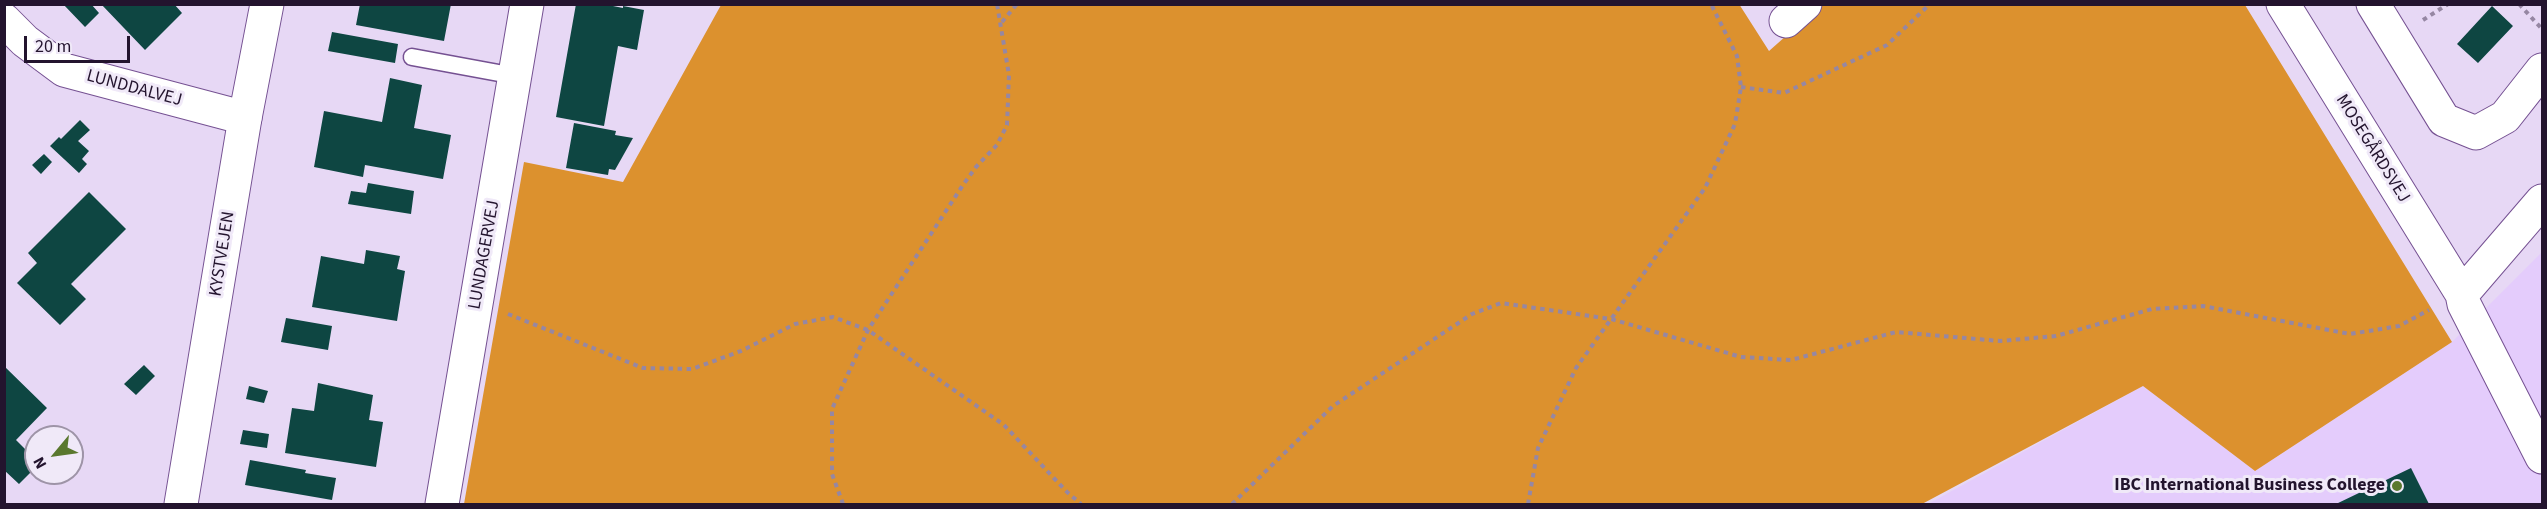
<!DOCTYPE html>
<html>
<head>
<meta charset="utf-8">
<style>
  body { margin:0 }
  #map { position:relative; width:2547px; height:509px; overflow:hidden; background:#e7d8f5; font-family:"Source Sans 3",sans-serif }
  canvas { display:block }
  .frame { position:absolute; inset:0; border:6px solid #23142e; pointer-events:none }
  .north { position:absolute; left:24px; top:425px; width:60px; height:60px; box-sizing:border-box; background:#f0e9f8; border:2px solid #9e94a7; border-radius:50%; rotate:241deg; font-size:16px; font-weight:700; line-height:24px; text-align:center; color:#23142e }
  .north::after { content:''; display:block; margin:auto; width:21px; height:27px; background:#5a782e; clip-path:polygon(50% 0,100% 100%,50% 72%,0 100%) }
  .scale { position:absolute; left:24px; top:36px; width:106px; height:27px; box-sizing:border-box; border:3px solid #23142e; border-top:0; padding-left:8px; font-size:18px; line-height:21px; white-space:nowrap; color:#23142e; -webkit-text-stroke:4px #f0e9f8; paint-order:stroke }
</style>
</head>
<body>
<div id="map">
<canvas width="2547" height="509"></canvas>
<div class="frame"></div>
<div class="north">N</div>
<div class="scale">20 m</div>
</div>
<script>
const c = document.querySelector('canvas').getContext('2d');
c.lineJoin = 'round';
function paint(path, color) { c.fillStyle = color; c.fill(path, 'evenodd'); }
function trace(path, color, width, dash) { c.strokeStyle = color; c.lineWidth = width; c.lineCap = dash ? 'butt' : 'round'; c.setLineDash(dash || []); c.stroke(path); }
function drawText(font, color, halo, rows, align = 'center') {
  c.font = font + ' "Source Sans 3",sans-serif'; c.lineWidth = 6; c.setLineDash([]); c.textBaseline = 'middle'; c.strokeStyle = halo; c.fillStyle = color; for (const [text, x, y, turn = 0] of rows) {
    c.save(); c.translate(x, y); c.rotate((+turn || 0) * Math.PI / 180); c.textAlign = isNaN(turn) ? turn : align; if (halo) c.strokeText(text, 0, 0); c.fillText(text, 0, 0); c.restore();
  }
}
paint(new Path2D(`
  M2542 252V504H1928L2143 386 2255 471 2452 342Z`), '#e4ccfc');
paint(new Path2D(`
  M1739 4 1769 51 1821 5H2245L2452 342 2255 471 2143 386 1922 504H464L524 162 623 182 721 5Z`), '#dc912e');
paint(new Path2D(`
  M63 4H91L99 13 85 27Z
  M101 4H174L182 13 145 50Z
  M360 4H451L444 41 356 25Z
  M576 4H603L623 8V6L644 10 637 50 618 46 604 126 556 117Z
  M2492 6 2513 26 2478 63 2457 44Z
  M332 32 398 44 395 63 328 51Z
  M390 78 422 85 414 128 451 135 443 179 365 165 363 177 314 167 324 111 382 122Z
  M80 120 90 130 78 141 89 151 82 159 87 164 79 173 50 146 59 137 61 139Z
  M574 123 616 131 615 135 633 138 615 170 609 169 608 175 566 168Z
  M44 154 52 162 41 174 32 165Z
  M368 183 414 191 411 214 348 204 351 191 366 193Z
  M89 192 126 229 71 284 86 299 60 325 17 283 37 263 28 253Z
  M366 250 400 256 397 269 405 271 397 321 312 307 321 256 364 264Z
  M286 318 332 326 328 350 281 342Z
  M144 365 155 376 136 395 124 384Z
  M4 366 47 408 16 440 36 460V467L19 484 4 470Z
  M318 383 373 395 369 420 383 422 376 467 285 453 292 408 314 411Z
  M249 386 268 391 264 403 246 399Z
  M243 430 269 434 267 448 240 444Z
  M250 460 306 470 305 473 336 478 332 500 245 485Z
  M2411 468 2429 504H2336Z`), '#0e4642');
const service = new Path2D(`
  M412 57 515 76`);
const minor = new Path2D(`
  M2283 4 2462 294
  M2373 4 2444 120 2476 133 2505 117 2542 70
  M4 20 25 41 64 70 245 118
  M1786 21 1805 4
  M2542 201 2462 294 2464 304 2542 457
  M442 504 527 4`);
const tertiary = new Path2D(`
  M181 504 245 118 267 4`);
trace(service, '#755192', 19);
trace(minor, '#755192', 35);
trace(tertiary, '#755192', 35);
trace(new Path2D(`
  M2519 4 2542 29
  M2423 20 2448 4
  M1002 22 1017 4
  M1741 87 1784 93 1887 45 1930 4
  M508 314 643 368 692 369 741 351 795 324 833 317 868 330 1004 425 1067 492 1081 504
  M843 504 832 474V409L868 330 963 185 976 167 997 145 1007 125 1009 75 997 4
  M1232 504 1333 406 1472 314 1501 303 1611 319 1741 357 1791 360 1896 332 2000 341 2056 336 2152 309 2203 306 2350 334 2399 326 2429 310
  M1528 504 1538 448 1576 368 1705 188 1735 124 1741 87 1737 56 1711 4`), '#9687a3', 4, [4.5, 4.5]);
trace(service, '#fff', 16);
trace(minor, '#fff', 33);
trace(tertiary, '#fff', 33);
for (const [x, y, r, color] of [
  [2397,486,6,"#5a782e"]
]) { const dot = new Path2D(); dot.arc(x, y, r, 0, 2 * Math.PI); c.fillStyle = color; c.fill(dot); trace(dot, '#f0e9f8', 2); }
drawText('18px', '#23142e', '#f0e9f8', [
  ["LUNDDALVEJ",134,89,15],
  ["MOSEGÅRDSVEJ",2372,149,58],
  ["KYSTVEJEN",223,254,-81],
  ["LUNDAGERVEJ",485,255,-80]
]);
drawText('bold 18px', '#23142e', '#f0e9f8', [
  ["IBC International Business College",2385,486]
], 'right');
</script>
</body>
</html>
